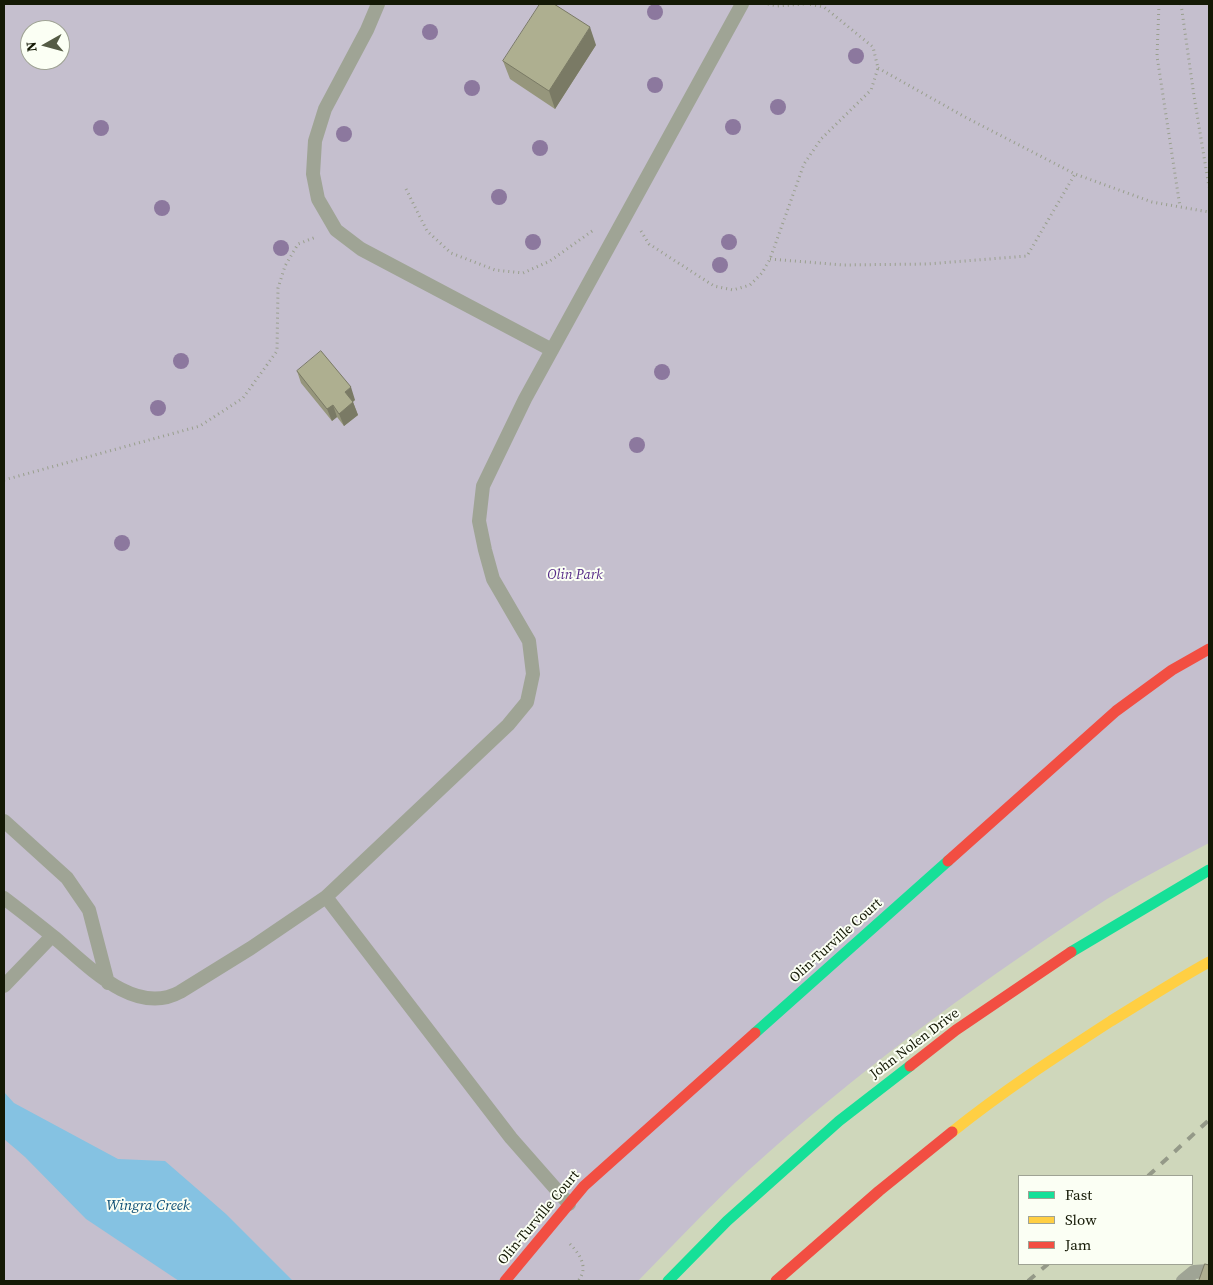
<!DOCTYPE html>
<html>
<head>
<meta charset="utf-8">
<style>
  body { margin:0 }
  #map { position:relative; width:1213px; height:1285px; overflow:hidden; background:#cfd7bb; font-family:"Source Serif 4",serif }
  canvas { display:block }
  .frame { position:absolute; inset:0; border:5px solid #141905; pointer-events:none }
  .legend { position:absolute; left:1018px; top:1175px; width:175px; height:90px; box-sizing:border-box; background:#fbfff4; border:1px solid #9fa394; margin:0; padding:6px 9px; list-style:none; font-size:15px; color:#141905 }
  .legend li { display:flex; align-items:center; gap:10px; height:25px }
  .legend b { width:25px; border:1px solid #9fa394 }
  .north { position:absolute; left:20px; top:20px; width:50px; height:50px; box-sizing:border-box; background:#fbfff4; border:1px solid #9fa394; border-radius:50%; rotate:263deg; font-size:14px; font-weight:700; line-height:20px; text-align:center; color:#141905 }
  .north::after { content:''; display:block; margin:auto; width:18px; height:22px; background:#555c45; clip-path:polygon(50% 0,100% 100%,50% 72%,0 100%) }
</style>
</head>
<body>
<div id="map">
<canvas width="1213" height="1285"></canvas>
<div class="frame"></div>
<ul class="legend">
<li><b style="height:6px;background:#16e098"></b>Fast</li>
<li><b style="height:6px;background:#ffcf43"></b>Slow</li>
<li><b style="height:6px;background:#f24e42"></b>Jam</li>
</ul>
<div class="north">N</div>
</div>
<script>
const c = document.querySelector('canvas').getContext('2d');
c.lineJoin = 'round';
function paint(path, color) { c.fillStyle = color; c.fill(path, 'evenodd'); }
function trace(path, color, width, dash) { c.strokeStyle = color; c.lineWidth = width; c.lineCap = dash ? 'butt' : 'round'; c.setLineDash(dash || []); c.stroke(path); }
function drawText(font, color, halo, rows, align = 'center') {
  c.font = font + ' "Source Serif 4",serif'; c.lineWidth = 4; c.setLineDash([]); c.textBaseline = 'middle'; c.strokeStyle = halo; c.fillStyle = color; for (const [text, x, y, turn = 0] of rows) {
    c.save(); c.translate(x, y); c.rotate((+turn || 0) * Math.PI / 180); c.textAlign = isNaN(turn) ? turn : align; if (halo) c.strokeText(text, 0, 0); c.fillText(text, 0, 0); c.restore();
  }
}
paint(new Path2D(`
  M4 4H1209V843C1175 861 1140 879 1107 899 989 975 875 1058 769 1152 723 1192 681 1237 638 1281H4ZM30 30H60V60H30Z`), '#c5bfce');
paint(new Path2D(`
  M4 1092 14 1103 118 1159 165 1161 226 1214 293 1281H179L86 1219 25 1157 4 1139Z`), '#85c2e2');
trace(new Path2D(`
  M768 4 777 6 804 4
  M1159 4 1157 56 1180 207
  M1181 4 1194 96 1209 187
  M878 68 965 117 1075 174 1152 202 1209 212
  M406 189 427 231 451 253 495 270 523 273 550 261 595 229
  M641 231 649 244 714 286 733 290 750 285 762 273 770 259 804 164 821 139 871 90 878 68 873 47 824 7 809 4
  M770 259 843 265 927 264 1027 256 1075 174
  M4 480 200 426 243 398 277 351 278 288 285 266 298 244 316 237
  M570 1244C580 1254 589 1268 578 1281`), '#999f8d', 3, [1, 4]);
trace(new Path2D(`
  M378 4 367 30 325 109 315 141 313 174 318 199 336 230 361 249 552 350
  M4 821 67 878 89 910 108 983
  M4 898C21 911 38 924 55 938 87 965 135 1017 180 992L251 948 326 897
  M4 986 52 936
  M569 1204 511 1138 326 897 508 725 527 702 533 674 529 641 493 579 485 550 479 521 483 486 525 399 742 4
  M1183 1281 1194 1272 1209 1271`), '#9fa495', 14);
trace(new Path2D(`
  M1071 952 1209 870
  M755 1033 948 861
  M668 1281 727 1221 839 1121 910 1066`), '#16e098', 11);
trace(new Path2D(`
  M952 1132C1003 1091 1057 1056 1111 1021 1144 1001 1176 980 1209 962`), '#ffcf43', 11);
trace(new Path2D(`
  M948 861 1116 711 1172 670 1209 649
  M910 1066 956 1030 1071 952
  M505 1281 584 1186 755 1033
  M776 1281 879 1191 952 1132`), '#f24e42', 11);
trace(new Path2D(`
  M1148 1176 1209 1120
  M1028 1281 1048 1264`), '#949988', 4, [9, 9]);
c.fillStyle = '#8c789e';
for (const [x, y] of [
  [655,12],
  [430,32],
  [856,56],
  [655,85],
  [472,88],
  [778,107],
  [733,127],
  [101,128],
  [344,134],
  [540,148],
  [499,197],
  [162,208],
  [533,242],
  [729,242],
  [281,248],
  [720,265],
  [181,361],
  [662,372],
  [158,408],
  [637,445],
  [122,543]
]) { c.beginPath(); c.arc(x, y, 8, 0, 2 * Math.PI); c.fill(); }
paint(new Path2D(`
  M596 45 555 109 510 79 503 61Z
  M297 371 355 400 353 402 358 415 344 426 337 417 332 421 301 383Z`), '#96967c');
paint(new Path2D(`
  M590 27 596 45 555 109 549 91Z
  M351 387 355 400 349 404 345 392Z
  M353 402 358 415 344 426 339 414Z
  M333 405 337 417 332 421 327 409Z`), '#7a7a65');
const building = new Path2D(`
  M540 4H554L590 27 549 91 503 61Z
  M321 351 351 387 345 392 353 402 339 414 333 405 327 409 297 371Z
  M1205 1264 1209 1265V1281H1199Z`);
paint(building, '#aeaf90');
trace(building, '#7a7a65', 1);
drawText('italic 14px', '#552a87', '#fbfff4', [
  ["Olin Park",575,575]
]);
drawText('14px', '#141905', '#fbfff4', [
  ["Olin-Turville Court",836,941,-42],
  ["John Nolen Drive",915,1044,-37],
  ["Olin-Turville Court",539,1218,-50]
]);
drawText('italic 15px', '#0c4e74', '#fbfff4', [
  ["Wingra Creek",148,1206]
]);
</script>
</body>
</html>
